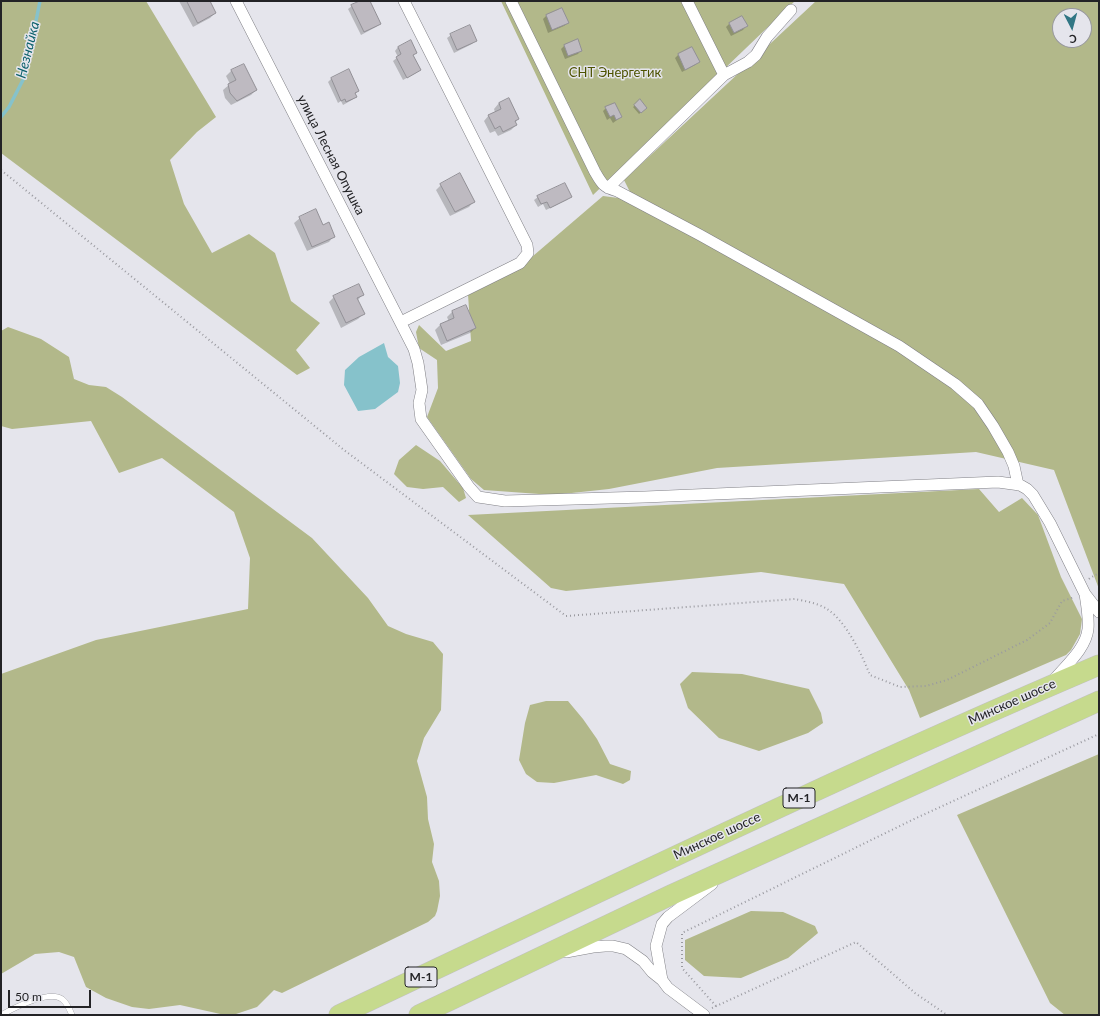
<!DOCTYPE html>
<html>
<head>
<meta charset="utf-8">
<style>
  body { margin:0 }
  #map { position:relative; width:1100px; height:1016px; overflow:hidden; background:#e5e5ec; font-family:Lato,sans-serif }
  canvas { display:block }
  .frame { position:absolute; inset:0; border:2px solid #232326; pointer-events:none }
  .north { position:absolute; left:1052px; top:8px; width:40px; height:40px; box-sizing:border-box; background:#e5e5ec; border:1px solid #97979d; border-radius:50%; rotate:174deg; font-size:11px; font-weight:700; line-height:16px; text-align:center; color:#232326 }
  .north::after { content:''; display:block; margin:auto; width:14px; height:18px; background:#317684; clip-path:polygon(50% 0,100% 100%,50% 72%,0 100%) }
  .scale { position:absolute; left:8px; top:990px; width:83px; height:18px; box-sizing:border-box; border:2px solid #232326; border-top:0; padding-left:5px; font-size:12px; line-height:14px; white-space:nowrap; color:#232326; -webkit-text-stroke:3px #e5e5ec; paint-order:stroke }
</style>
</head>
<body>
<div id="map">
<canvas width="1100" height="1016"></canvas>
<div class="frame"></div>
<div class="north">С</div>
<div class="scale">50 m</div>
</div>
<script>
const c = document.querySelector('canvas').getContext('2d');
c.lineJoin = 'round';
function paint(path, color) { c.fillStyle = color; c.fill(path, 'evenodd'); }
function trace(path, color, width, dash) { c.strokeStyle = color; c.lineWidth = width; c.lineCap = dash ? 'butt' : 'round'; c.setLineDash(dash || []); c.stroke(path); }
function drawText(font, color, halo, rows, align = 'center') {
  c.font = font + ' Lato,sans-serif'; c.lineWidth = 3; c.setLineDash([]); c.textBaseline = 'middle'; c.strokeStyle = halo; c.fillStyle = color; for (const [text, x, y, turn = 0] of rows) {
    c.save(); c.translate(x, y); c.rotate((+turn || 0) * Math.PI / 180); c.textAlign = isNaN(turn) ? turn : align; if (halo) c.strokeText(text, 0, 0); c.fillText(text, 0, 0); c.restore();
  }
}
paint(new Path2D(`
  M1 1H146L216 117 197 132 170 160 184 204 212 253 249 234 275 253 291 301 320 323 296 350 310 368 297 375 1 153Z
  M501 1H795L593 195Z
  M816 1H1099V589L1054 470 976 452 717 468 609 489 553 495 484 490 471 479 427 417 438 388 437 360 419 348 416 332 419 325 446 351 471 341 468 294 519 268 603 196 634 200 624 180ZM1060 16H1084V40H1060Z
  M8 327 41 339 69 357 74 379 89 385 106 387 122 397 312 538 368 598 388 626 406 634 433 642 443 654 441 710 424 738 417 761 427 797 428 819 434 844 432 862 439 881 440 896 437 911 435 916 428 922 282 993 274 990 257 1007 233 1015H225L180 1005 149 1009 132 1007 106 998 86 987 74 957 59 952 35 954 1 974V674L96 640 248 609 250 558 234 512 162 458 119 473 91 421 12 429 1 426V331Z
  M416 445 440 461 463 488 466 498 459 502 443 487 423 489 407 487 394 474 399 460Z
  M979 489 999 512 1022 498 1038 515 1061 577 1082 619 1080 634 1071 650 1066 655 920 718 909 690 844 584 761 572 566 591 551 588 468 515Z
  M692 672 742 674 809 689 821 713 823 723 808 733 759 751 719 738 688 708 680 684Z
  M546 701H568L583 719 597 739 610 764 631 771 630 780 623 784 596 775 554 783 537 782 526 774 519 760 525 723 530 705Z
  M1099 754V1015H1065L1050 1003 957 815Z
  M751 911 783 912 815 926 818 933 788 958 741 978 704 976 685 960V940Z`), '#b2b88a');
paint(new Path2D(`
  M384 343 388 357 398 366 400 383 398 392 375 409 358 411 344 385 345 370 359 357Z`), '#86c2cb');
paint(new Path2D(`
  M179 1H209L215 13 210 18 193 27Z
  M362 1H368L380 24 376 27 361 35 348 9 352 6Z
  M562 9 568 23 564 26 548 33 543 19 546 16Z
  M742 18 746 26 743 30 731 36 726 27 729 24Z
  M451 35 475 41 472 44 454 53 447 38Z
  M410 41 416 52 412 56 419 70 416 73 403 80 393 61 398 57 395 51 398 47Z
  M564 46 581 50 578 54 565 59 561 49Z
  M691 48 698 62 695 65 682 72 675 58 678 55Z
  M243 65 256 90 251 95 231 105 225 98 223 90 230 84 226 76 231 71Z
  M349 71 358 91 354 95 356 97 352 100 343 105 341 101 338 103 328 82 331 79Z
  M509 99 518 119 515 123 516 125 511 130 498 136 495 131 490 133 484 121 489 115 495 112 494 109 499 103Z
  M640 101 646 108 639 114 633 107Z
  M606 108 621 117 613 123 610 118 607 120 603 111Z
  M441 185 474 201 469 207 450 216 436 190Z
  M538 197H570L567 200 546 210 543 204 538 207 534 200Z
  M300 218 334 236 329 242 307 251 294 223Z
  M363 294 358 300 363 314 358 319 341 328 329 302 334 297Z
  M466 306 475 328 470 333 441 345 435 330 440 325 449 322 447 317 452 312Z`), '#0003');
trace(new Path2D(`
  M1 117 9 107 25 76 40 1`), '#86c2cb', 3.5);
const building = new Path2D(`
  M187 1H210L216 13 198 23Z
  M360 1H370L381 24 364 32 351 5Z
  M562 8 569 23 552 30 546 15Z
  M742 16 748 26 734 33 729 23Z
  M470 25 477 41 457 50 450 34Z
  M578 39 582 51 568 56 564 45Z
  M411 40 417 53 413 55 421 70 407 78 396 57 401 54 398 47Z
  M692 47 700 62 685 70 678 54Z
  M244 64 257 90 237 101 230 93 228 84 236 80 231 70Z
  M349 69 359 91 355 93 357 97 346 102 345 99 341 101 331 78Z
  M509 98 519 119 515 121 517 125 503 132 500 126 495 129 488 115 501 109 499 103Z
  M640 99 647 108 641 113 634 105Z
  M615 103 622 117 616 120 614 115 610 117 605 107Z
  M460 173 475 202 455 212 440 184Z
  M565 183 572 197 550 208 547 202 541 204 537 196Z
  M316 209 323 225 329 222 335 237 312 247 299 217Z
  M359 284 364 295 357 298 365 314 346 323 333 296Z
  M466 305 476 328 447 341 440 324 454 318 452 311Z`);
paint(building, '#bebac1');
trace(building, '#929096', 1);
const lane = new Path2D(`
  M1 1015C14 1008 49 990 62 999 67 1003 70 1010 72 1015`);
const street = new Path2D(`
  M236 1 414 349 418 363 422 390 419 403 421 419 469 487 478 497 485 498 505 501 645 497 998 482 1020 485 1027 489 1033 495 1050 523 1085 594 1099 612
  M511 1 595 172C602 184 603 187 617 191L700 235 899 346 955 384 978 404 993 426 1008 452 1014 466 1018 485
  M687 1 724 75
  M608 188 724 75 748 62 756 55 767 37 791 10
  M401 322 520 263 528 253 527 245 404 1
  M1053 681C1065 666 1086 649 1088 629 1089 618 1087 606 1085 594
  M566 952 593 947 605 946H613L626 949 643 961 652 972 662 980 668 988 704 1015
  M662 980 656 946 662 924 668 917 712 884`);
const highway = new Path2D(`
  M339 1015C592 896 843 774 1099 665
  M419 1015 671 895 1099 701`);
trace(lane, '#808086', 6);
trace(street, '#808086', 12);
trace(highway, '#c1c1c2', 21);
trace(new Path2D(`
  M1 170 344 450 566 616 795 599C804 601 818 603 827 609 846 621 862 655 870 675L900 687 926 686 947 680 1027 640 1050 623 1062 601 1075 597
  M1089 579 1090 578 1099 573
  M716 1006 682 968V933L912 820 1099 734
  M712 1008 856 942 915 993 947 1015`), '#9a9aa0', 2, [1, 3]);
trace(lane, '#fff', 5.5);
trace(street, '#fff', 11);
trace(highway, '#c6da8d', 20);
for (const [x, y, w] of [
  [799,798,32],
  [421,977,32]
]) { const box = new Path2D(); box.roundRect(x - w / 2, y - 10, w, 20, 3); c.fillStyle = '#e5e5ec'; c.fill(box); trace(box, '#232326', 1); }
drawText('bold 12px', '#232326', null, [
  ["М-1",799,798],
  ["М-1",421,977]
]);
drawText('13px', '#4d5201', '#e5e5ec', [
  ["СНТ Энергетик",615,73]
]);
drawText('13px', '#232326', '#e5e5ec', [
  ["улица Лесная Опушка",331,155,63],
  ["Минское шоссе",1012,702,-24],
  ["Минское шоссе",717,836,-25]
]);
drawText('italic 14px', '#0c616c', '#e5e5ec', [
  ["Незнайка",28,50,-76]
]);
</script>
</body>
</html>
